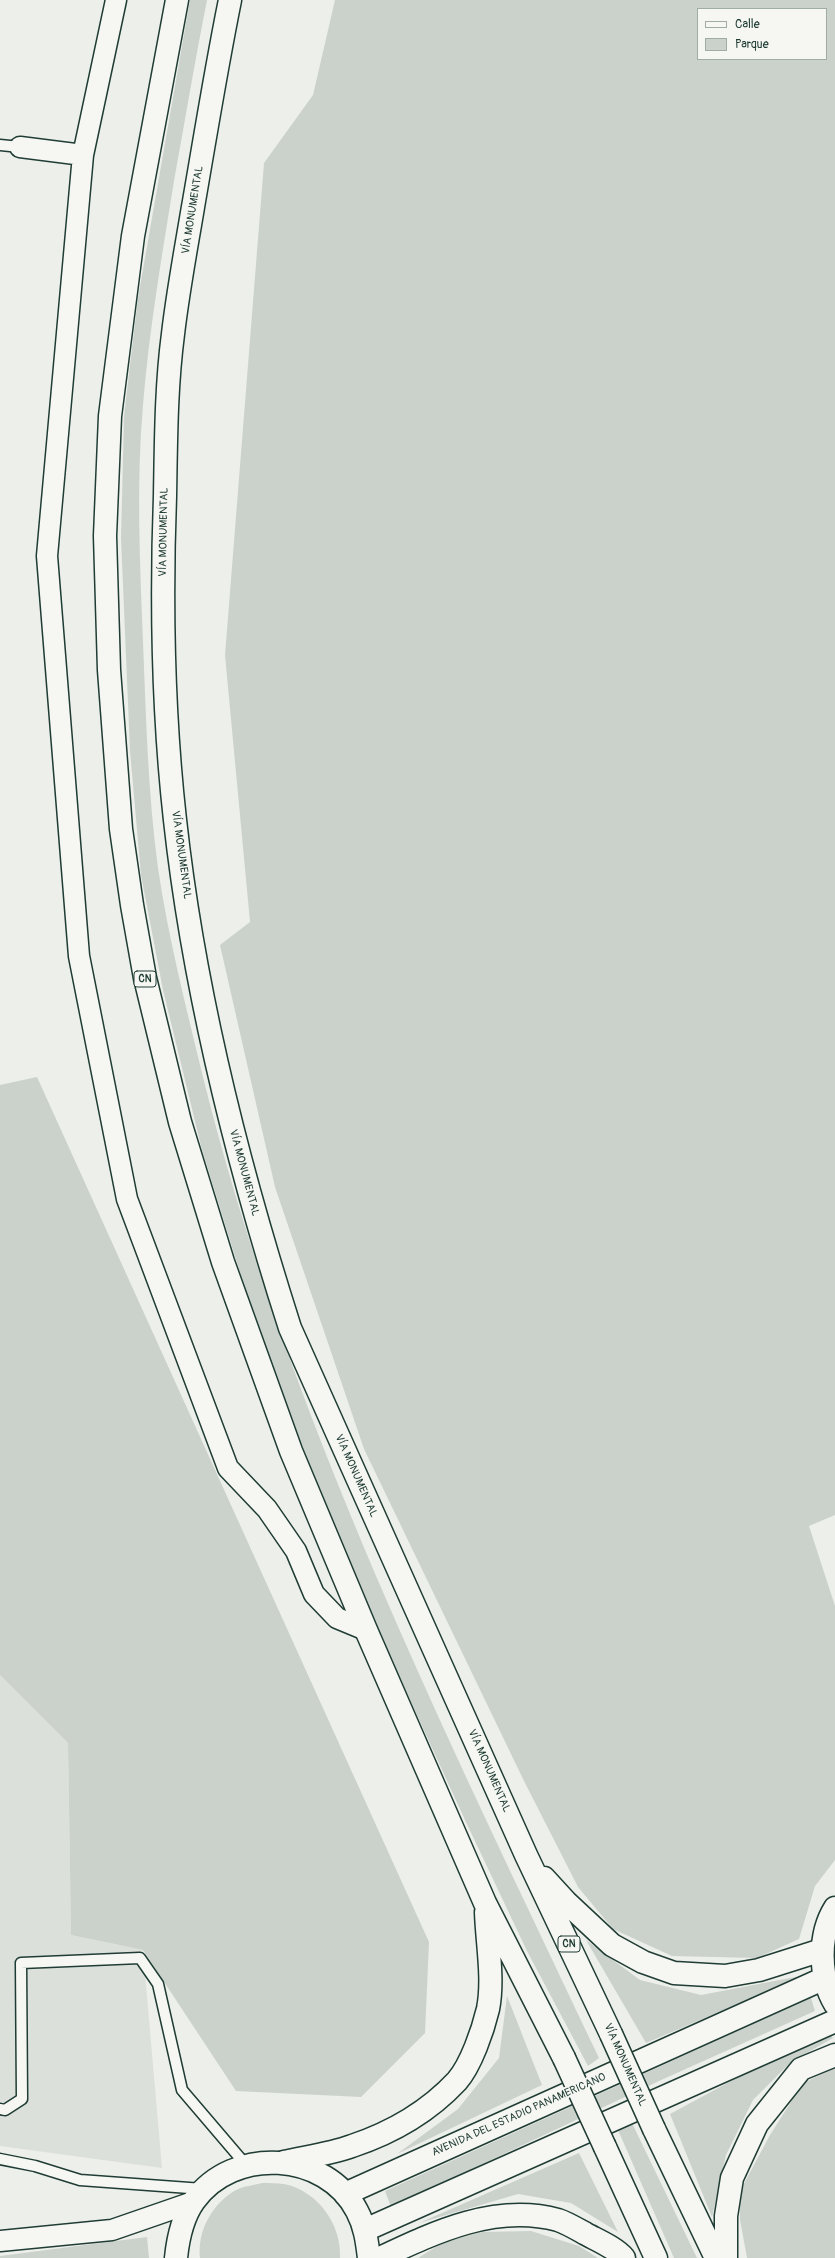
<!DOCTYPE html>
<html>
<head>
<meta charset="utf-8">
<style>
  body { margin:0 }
  #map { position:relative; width:835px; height:2258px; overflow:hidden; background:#edefea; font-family:Pangolin,sans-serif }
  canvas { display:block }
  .legend { position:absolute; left:697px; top:8px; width:130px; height:52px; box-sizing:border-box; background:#f6f6f2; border:1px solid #a0aca6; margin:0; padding:5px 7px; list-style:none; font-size:12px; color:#1f3d34 }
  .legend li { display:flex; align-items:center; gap:8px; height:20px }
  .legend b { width:20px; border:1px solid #a0aca6 }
</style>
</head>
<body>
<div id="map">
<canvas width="835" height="2258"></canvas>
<ul class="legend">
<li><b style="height:5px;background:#f6f6f2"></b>Calle</li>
<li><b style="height:11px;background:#cbd2cc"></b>Parque</li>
</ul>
</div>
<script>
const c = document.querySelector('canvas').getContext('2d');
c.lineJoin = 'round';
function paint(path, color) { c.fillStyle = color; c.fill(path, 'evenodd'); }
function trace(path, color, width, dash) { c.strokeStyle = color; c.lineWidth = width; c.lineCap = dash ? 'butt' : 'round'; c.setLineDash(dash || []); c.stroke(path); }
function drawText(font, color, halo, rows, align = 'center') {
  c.font = font + ' Pangolin,sans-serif'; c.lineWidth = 4; c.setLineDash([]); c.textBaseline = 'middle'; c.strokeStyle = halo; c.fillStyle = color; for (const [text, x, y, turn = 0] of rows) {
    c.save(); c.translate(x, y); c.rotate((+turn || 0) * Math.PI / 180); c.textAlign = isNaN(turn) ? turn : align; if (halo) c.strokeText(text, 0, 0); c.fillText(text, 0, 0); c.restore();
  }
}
paint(new Path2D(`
  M0 1675 68 1743 71 1935 143 1950 162 2168 0 2146Z`), '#dce0db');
paint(new Path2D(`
  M190 0H207C195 60 185 120 174 181 162 255 149 330 143 405 136 484 140 563 143 642 146 717 148 794 158 868 168 936 185 1003 201 1069 286 1416 447 1736 599 2058L588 2066 527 1951 465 1820 356 1582 316 1486 277 1384 242 1279 202 1150 163 990 141 875 130 751 121 538 124 416 138 298Z
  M335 0H835V1515L809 1526 835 1606V1860L815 1886 799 1939 757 1958 672 1956 613 1929 578 1887 524 1781 364 1449 275 1187 220 945 250 922 225 655 264 163 313 95ZM698 9H826V59H698Z
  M37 1077 429 1942 425 2033 361 2097 236 2091 143 1950 71 1935 68 1743 0 1675V1085Z
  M586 1940 640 1980 701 1995 806 1975 646 2043Z
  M507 1996 542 2085 397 2154 458 2109 499 2058Z
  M811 1998 815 2011 659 2081 391 2207 385 2191Z
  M828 2033 833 2038 791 2062 753 2100 726 2155 712 2217 670 2114 783 2053Z
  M835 2068V2258H747L740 2220V2191L770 2135 803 2083Z
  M632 2123 697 2258H674L618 2130Z
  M579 2153 618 2232 571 2203 518 2194 419 2223Z
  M262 2183C269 2183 277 2183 284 2184 318 2191 342 2225 340 2258H200C197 2230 213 2202 238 2189 245 2186 255 2185 262 2183Z
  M531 2231 579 2246 598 2258H418L442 2243 482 2232Z
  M147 2237 149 2258H0V2256Z`), '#cbd2cc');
const lane = new Path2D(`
  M0 145 20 147
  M0 2109 5 2110 22 2099 21 1963 140 1958 158 1984 182 2090 246 2165
  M0 2159 35 2166 80 2180 203 2189`);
const street = new Path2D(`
  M116 0 83 155 47 556 79 956 127 1199 228 1468 267 1509 296 1551 314 1594 337 1618 366 1630
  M20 147 83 155
  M0 2241 112 2230 193 2202`);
const secondary = new Path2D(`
  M835 1908C818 1935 819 1977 835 2004
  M345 2194 825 1978
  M365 2230 835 2021
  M176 2258C178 2238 182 2218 194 2201 233 2146 326 2151 357 2211 365 2226 367 2241 369 2258`);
const highway = new Path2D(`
  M177 0 133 236 110 416 105 536 109 670 121 829 132 905 145 978 180 1122 223 1262 291 1451 366 1630 485 1903 564 2058
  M230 0C216 69 205 138 193 207 186 249 178 291 173 334 166 387 166 442 165 496 161 604 163 713 175 820 194 993 237 1163 290 1328L526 1855 611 2034
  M544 1878 566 1902 612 1945 643 1962 674 1973 725 1976 759 1970 822 1950
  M654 2129 716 2258
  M605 2147 656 2258
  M284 2162C306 2157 330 2154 352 2146 391 2133 429 2111 457 2081 471 2065 483 2030 488 2009 494 1979 487 1943 486 1912
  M380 2258C435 2232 496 2203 558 2220 567 2223 577 2229 586 2234 597 2240 616 2248 624 2258
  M726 2258V2216L732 2178 757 2124 801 2069 835 2055`);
trace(lane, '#1f3d34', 13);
trace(street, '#1f3d34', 23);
trace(secondary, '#1f3d34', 25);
trace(highway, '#1f3d34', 25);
trace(lane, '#f6f6f2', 10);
trace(street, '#f6f6f2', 20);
trace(secondary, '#f6f6f2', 22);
trace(highway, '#f6f6f2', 22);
const highwayBridge = new Path2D(`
  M611 2034 654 2129
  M564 2058 605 2147`);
trace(highwayBridge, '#1f3d34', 25, []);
trace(highwayBridge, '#f6f6f2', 22);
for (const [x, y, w] of [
  [145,979,22],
  [569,1944,22]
]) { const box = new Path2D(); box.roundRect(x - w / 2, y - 8, w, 16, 3); c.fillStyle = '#f6f6f2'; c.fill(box); trace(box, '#1f3d34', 1); }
drawText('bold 10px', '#1f3d34', null, [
  ["CN",145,979],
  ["CN",569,1944]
]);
drawText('11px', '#1f3d34', '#f6f6f2', [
  ["VÍA MONUMENTAL",193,210,-81],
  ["VÍA MONUMENTAL",164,532,-89],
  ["VÍA MONUMENTAL",181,855,82],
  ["VÍA MONUMENTAL",244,1173,75],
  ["VÍA MONUMENTAL",356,1476,66],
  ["VÍA MONUMENTAL",489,1771,66],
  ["VÍA MONUMENTAL",625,2065,66],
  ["AVENIDA DEL ESTADIO PANAMERICANO",519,2115,-24]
]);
</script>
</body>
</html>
